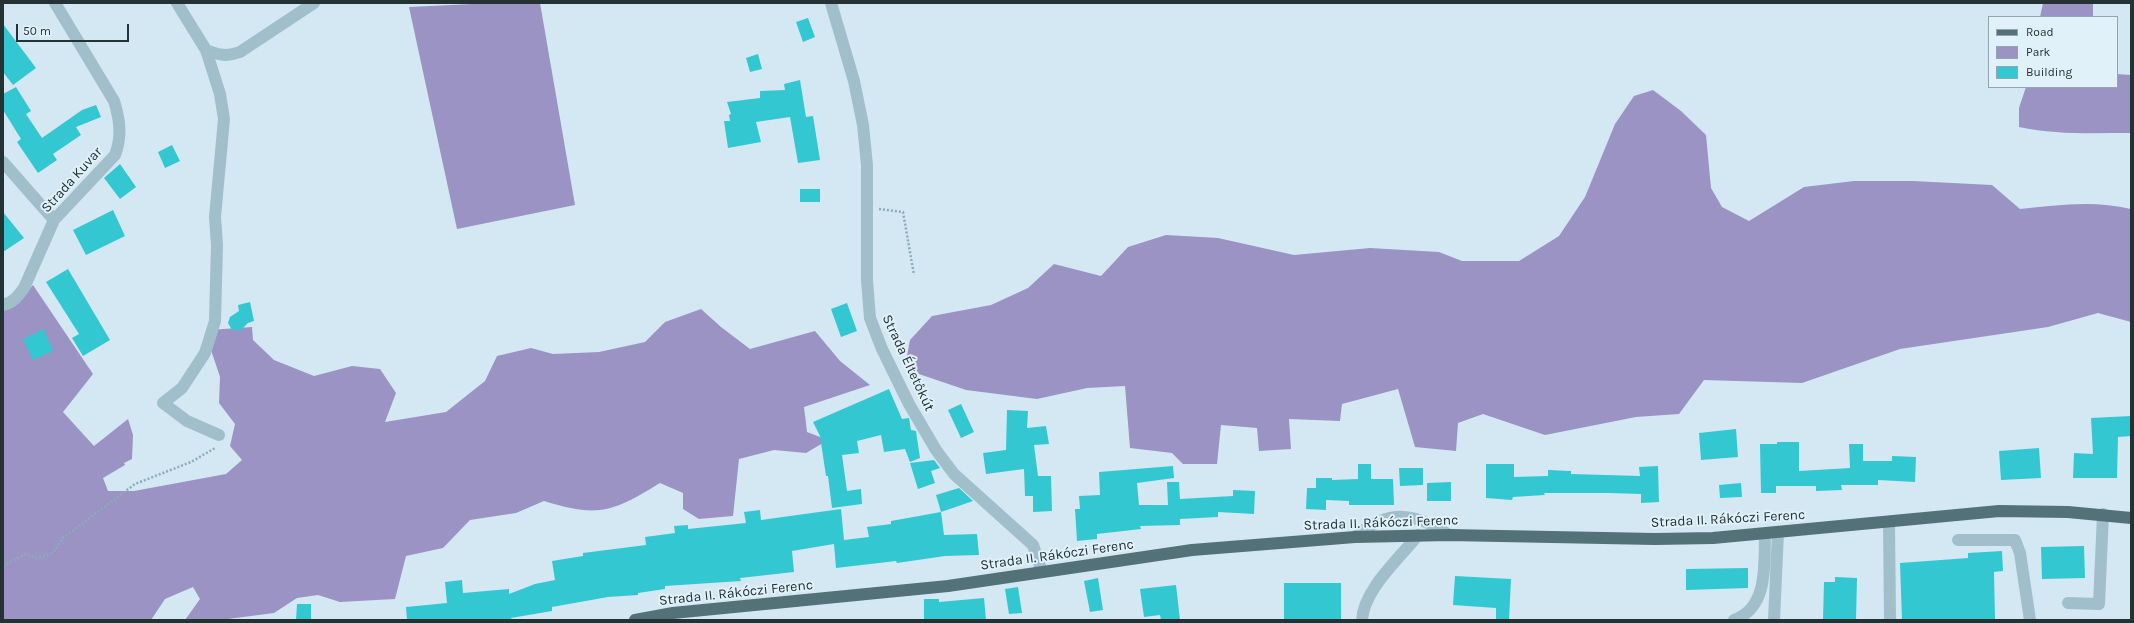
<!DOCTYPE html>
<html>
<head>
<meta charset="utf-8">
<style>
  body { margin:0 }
  #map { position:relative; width:2134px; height:623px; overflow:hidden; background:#d4e8f3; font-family:Karla,sans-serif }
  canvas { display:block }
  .frame { position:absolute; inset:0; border:4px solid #243234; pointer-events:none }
  .legend { position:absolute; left:1988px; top:16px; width:130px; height:72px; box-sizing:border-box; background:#e0f1fa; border:1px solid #95a5ab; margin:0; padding:5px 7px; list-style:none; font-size:12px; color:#243234 }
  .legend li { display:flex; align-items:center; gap:8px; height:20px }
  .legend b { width:20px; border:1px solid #95a5ab }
  .scale { position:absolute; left:16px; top:24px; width:113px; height:18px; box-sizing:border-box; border:2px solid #243234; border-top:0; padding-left:5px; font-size:12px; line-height:14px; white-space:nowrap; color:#243234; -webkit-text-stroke:3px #e0f1fa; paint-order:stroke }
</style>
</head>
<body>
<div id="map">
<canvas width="2134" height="623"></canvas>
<div class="frame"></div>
<ul class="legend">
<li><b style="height:5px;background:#537278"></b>Road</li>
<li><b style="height:11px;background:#9b93c3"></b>Park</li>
<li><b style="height:11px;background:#33c7d2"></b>Building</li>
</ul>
<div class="scale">50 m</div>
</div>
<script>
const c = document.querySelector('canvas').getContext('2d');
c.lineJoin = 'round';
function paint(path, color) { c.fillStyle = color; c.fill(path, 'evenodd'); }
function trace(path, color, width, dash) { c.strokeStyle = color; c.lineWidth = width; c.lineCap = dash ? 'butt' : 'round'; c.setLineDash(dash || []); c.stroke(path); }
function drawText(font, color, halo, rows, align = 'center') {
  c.font = font + ' Karla,sans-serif'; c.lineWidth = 4; c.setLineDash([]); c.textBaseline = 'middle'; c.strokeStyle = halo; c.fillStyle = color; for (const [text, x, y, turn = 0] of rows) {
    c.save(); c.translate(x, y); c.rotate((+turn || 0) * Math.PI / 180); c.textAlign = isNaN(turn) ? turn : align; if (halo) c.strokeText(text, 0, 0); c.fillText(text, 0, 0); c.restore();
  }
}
paint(new Path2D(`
  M493 3H540L575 205 457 229 409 7Z
  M2043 3H2093V17H2040Z
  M2117 74 2131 75V133C2094 133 2055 135 2019 127V108L2026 87H2117Z
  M1653 90 1681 111 1706 135 1711 188 1722 207 1749 221 1804 187 1854 181H1913L1992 185 2020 209C2056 205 2095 200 2131 209V322L2098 313 2048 327 1900 349 1802 383 1704 380 1679 414 1636 417 1545 435 1483 414 1458 423 1456 451 1415 447 1398 389 1342 404 1340 421 1289 419 1291 449 1259 451 1257 428 1221 425 1217 464H1183L1172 453 1130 448 1125 386 1087 388 1037 399 966 390 919 374 907 356 910 340 932 316 991 305 1028 288 1054 264 1101 276 1128 247 1166 235 1218 238 1294 255 1370 248 1439 252 1462 261H1519L1559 236 1585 197 1615 124 1634 96Z
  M33 285 93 374 63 412 94 446 128 419 133 435 132 459 124 463 125 465 103 478 108 491H134L226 474 242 460 230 446 235 424 219 403 220 377 209 344V330L252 327 253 340 274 360 314 376 352 366 380 369 396 393 385 422 446 412 485 381 497 356 531 348 553 354 599 352 645 342 665 322 701 309 721 327 750 349 815 331 840 361 870 385 804 407 807 432 828 440 806 453 774 450 739 459 733 516 699 519 683 509V493L660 483C613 512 598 518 544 501L516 513 470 520 443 548 406 556 395 599 340 602 318 595 297 598 274 613 220 620H185L200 599 193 587 165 599 151 620H3V308L14 307Z`), '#9b93c3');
paint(new Path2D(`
  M808 18 815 37 803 42 796 22Z
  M3 24 36 68 13 85 3 72Z
  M758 54 762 69 750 72 746 58Z
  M800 80 806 117 813 116 820 160 798 163 790 117 756 122 761 142 728 148 724 121H730L729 115 731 114 727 102 760 98V91L785 90 784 84Z
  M16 87 31 111 26 114 42 138 82 110 96 105 101 117 76 127 81 135 53 154 57 160 38 173 17 142 21 139 3 110V94Z
  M172 145 180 161 165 168 158 152Z
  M120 164 136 187 120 199 104 178Z
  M800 189H820V202H800Z
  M113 210 125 236 86 255 73 230Z
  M3 212 24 238 3 252Z
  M68 269 110 340 83 356 72 338 79 334 46 282Z
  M250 302 254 321 248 323 241 330H232L228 323 230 317 239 311 238 305Z
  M847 303 857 331 841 337 831 309Z
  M44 329 53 351 33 360 23 339Z
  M889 389 902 419 909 418 911 430 916 431 920 458 910 462 905 449 884 452 881 435 857 441 859 453 842 455 847 491 861 489 862 504 832 508 828 476H826L820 436 813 422Z
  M961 404 974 432 961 438 948 410Z
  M1007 410 1028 411 1027 428 1046 426 1049 444 1034 445 1038 476H1051L1052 511 1033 512V496H1025L1024 469 986 474 983 453 1006 450Z
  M2131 416V436L2118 437 2117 478H2073L2074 453 2093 454 2091 418Z
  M1736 429 1738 457 1701 460 1699 433Z
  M1777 442H1799V471L1850 468 1849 444H1863V461H1892V456L1916 457 1915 482 1878 480V485H1841L1842 490 1816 491V486H1776V493H1761L1760 444H1777Z
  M2039 448 2041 478 2001 480 1999 451Z
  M934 460 940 468 931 471 935 483 918 489 910 463Z
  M1358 464H1371V479H1393L1394 505H1349V501L1326 500V510L1306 509 1307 488H1316V478H1332V480L1358 479Z
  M1486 464H1514V477L1548 476V470L1571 471V474L1640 476 1639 467 1658 466 1659 502 1641 503V494L1609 493H1544L1545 495 1513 497 1512 500 1486 498Z
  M1173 466 1174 478 1137 483 1139 505H1168L1167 482H1179L1180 499 1233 496V490L1255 491 1254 514 1218 512V517L1180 519V525L1140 526 1141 529 1097 534V539L1077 541 1075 509H1080L1079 496 1100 495 1099 472Z
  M1399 468H1423V485L1400 486Z
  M1451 482V501H1427V483Z
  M1741 483 1742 497 1720 498 1719 485Z
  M959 488 973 501 941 512 936 495Z
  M841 509 844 540 869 537 867 527 891 524V521L941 512 944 535 977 534 979 555 945 556 897 563 896 561 836 568 834 544 792 551 794 572 740 578 741 581 665 586V589L638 593V595L608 597 552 607V611L511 618 512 620H407L406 607 447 603 445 582 462 580 463 593 509 589V594L535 584 555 580 552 561 583 556V553L646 545 645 537 675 533 674 526 688 525V529L746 523 744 512 760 510 761 520Z
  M2084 546 2085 578 2042 579 2041 547Z
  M2002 551 2003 571 1994 572 1995 620H1902L1900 563 1968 558V553Z
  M1748 568V588L1686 590V569Z
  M1455 576 1511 579 1509 620H1496V608L1453 605Z
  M1835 577 1857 578 1856 620H1823L1824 582H1835Z
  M1098 578 1103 610 1090 612 1084 581Z
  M1284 583H1341V620H1284Z
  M1176 585 1180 620H1161L1160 615 1144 617 1140 589Z
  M1018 587 1022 613 1009 614 1005 589Z
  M984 598 986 620H924V599H939V602Z
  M297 604H311V620H296Z`), '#33c7d2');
trace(new Path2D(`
  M879 209 903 212 914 275
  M3 566 25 554 37 558 53 553 63 538 135 484 191 462 215 448`), '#8aacb7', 2.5, [2, 2]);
trace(new Path2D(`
  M177 3 206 50 220 94 224 119 215 217 217 245 215 321 205 353 182 388 163 403 187 421 219 435
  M831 3 854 81 863 125 867 165V280L870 318 882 349 909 404 936 450 954 474 1033 545 1042 572
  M206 50C219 55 227 57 240 52L314 3
  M3 162 54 220
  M3 305C13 303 18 296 24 288L54 220 115 155C122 137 120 120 114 101L55 3
  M1889 522 1890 620
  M1355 537C1388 509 1415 512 1449 535
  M1958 540H2015L2020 553 2030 620
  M2068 603 2099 604 2103 514
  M1362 620C1364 589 1399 559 1418 535
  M1734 620C1769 608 1764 563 1765 534
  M1774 620 1778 533`), '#a0bfcb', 12);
trace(new Path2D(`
  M635 620 673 613 948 586 1192 550 1355 537 1449 535 1655 539 1713 538 1999 511 2068 512 2131 518`), '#537278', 12);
drawText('14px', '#243234', '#e0f1fa', [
  ["Strada Kuvar",72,180,-48],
  ["Strada Éltetőkút",908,363,65],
  ["Strada II. Rákóczi Ferenc",1728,519,-3],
  ["Strada II. Rákóczi Ferenc",1381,523,-2],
  ["Strada II. Rákóczi Ferenc",1057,555,-8],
  ["Strada II. Rákóczi Ferenc",736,593,-6]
]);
</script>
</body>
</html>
